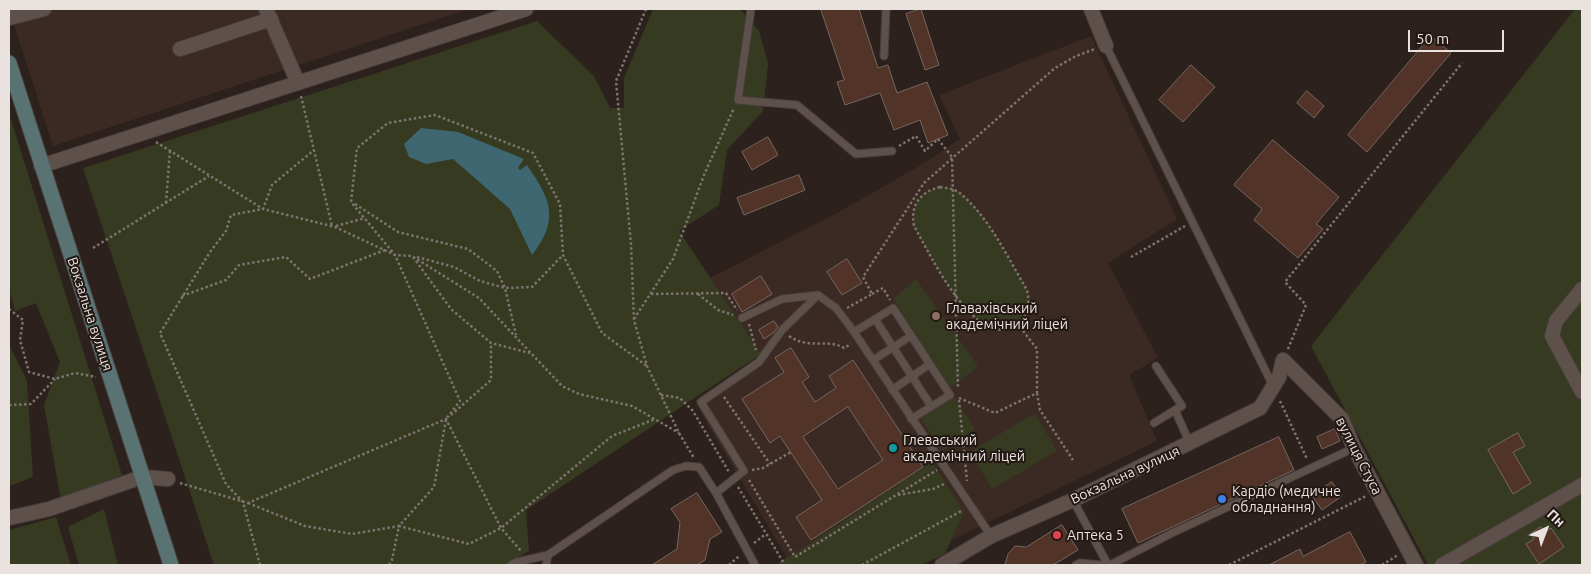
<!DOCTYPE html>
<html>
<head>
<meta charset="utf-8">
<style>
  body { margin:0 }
  #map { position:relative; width:1591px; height:574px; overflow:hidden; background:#2d211d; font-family:Ubuntu,sans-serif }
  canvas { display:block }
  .frame { position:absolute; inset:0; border:10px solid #eae2df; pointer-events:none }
  .north { position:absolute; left:1521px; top:504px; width:50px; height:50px; -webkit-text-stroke:4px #231813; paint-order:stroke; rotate:43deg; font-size:14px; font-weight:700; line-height:20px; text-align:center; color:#eae2df }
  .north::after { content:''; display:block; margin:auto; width:18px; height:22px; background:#eae2df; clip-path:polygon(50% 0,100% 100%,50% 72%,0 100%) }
  .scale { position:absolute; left:1408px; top:30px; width:96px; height:22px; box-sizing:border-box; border:2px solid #eae2df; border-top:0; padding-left:6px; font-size:15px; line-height:18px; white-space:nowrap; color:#eae2df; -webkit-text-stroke:4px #231813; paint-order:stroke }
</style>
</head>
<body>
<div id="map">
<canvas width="1591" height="574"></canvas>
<div class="frame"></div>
<div class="north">Пн</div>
<div class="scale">50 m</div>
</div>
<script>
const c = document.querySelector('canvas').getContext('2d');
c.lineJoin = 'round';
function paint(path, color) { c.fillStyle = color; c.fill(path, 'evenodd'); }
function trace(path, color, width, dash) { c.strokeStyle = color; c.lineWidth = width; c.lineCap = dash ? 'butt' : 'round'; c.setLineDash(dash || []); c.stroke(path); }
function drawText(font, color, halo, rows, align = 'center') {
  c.font = font + ' Ubuntu,sans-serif'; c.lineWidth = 4; c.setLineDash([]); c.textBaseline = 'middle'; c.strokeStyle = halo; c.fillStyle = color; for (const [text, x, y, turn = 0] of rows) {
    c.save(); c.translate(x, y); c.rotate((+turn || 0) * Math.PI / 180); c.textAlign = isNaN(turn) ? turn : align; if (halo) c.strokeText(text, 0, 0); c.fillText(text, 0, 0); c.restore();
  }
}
paint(new Path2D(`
  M9 9H468L53 146Z
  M1091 36 1177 219 1108 263 1158 358 1129 375 1157 441 900 565H791L696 404 761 354 710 278 839 212 916 168 960 139 939 95Z`), '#3b2a23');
paint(new Path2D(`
  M653 9H740L759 31 768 63 763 111 727 150 719 205 679 231 761 354 526 510 529 551 505 565H214L83 168 537 21 594 76 610 108H624V78Z
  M1575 9H1582V565H1428L1311 346Z
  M9 113 122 475 61 501 44 405 60 362 36 303 15 311 9 289Z
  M940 187C948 188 956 189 962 194 990 219 1008 258 1027 290 1030 303 1029 315 1018 324 977 355 930 254 914 226 910 205 920 192 940 187Z
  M916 279 978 366 950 389 893 299Z
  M9 345 27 381 33 477 9 486Z
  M954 397 975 429 943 451 920 418Z
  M1035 413 1057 451 992 489 970 452Z
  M932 462 964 512 945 554 921 565H779V562L805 547Z
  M104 509 118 565H79L68 527Z
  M56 517 71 565H9V530Z`), '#363a21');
paint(new Path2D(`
  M421 128 458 132 524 159 518 168 520 170 527 165C551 200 560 219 532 255L510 209 453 159 426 164 409 157 404 144Z`), '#3e6772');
const building = new Path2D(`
  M821 9H859L878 68 888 65 897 93 927 82 948 135 928 143 920 120 894 130 880 93 845 105 837 82 844 80Z
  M921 9 939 65 925 70 906 14Z
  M1431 36 1451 53 1367 152 1348 135Z
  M1191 65 1215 87 1183 122 1159 100Z
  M1307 91 1324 106 1314 118 1297 103Z
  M768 137 778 155 752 170 742 152Z
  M1273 140 1339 197 1316 224 1323 229 1298 258 1254 220 1262 209 1234 185Z
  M799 175 805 190 744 215 737 198Z
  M847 259 862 283 842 295 827 272Z
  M761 276 772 294 742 312 732 294Z
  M774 321 778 327 773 333 764 339 759 330Z
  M791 348 809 377 802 382 815 402 836 388 829 376 853 360 923 467 811 540 796 517 822 500 780 436 770 443 742 399 784 372 775 358ZM848 407 883 460 838 489 803 437Z
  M1335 429 1340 441 1322 449 1317 437Z
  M1518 433 1525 446 1513 452 1531 483 1513 494 1488 450Z
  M1279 437 1294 470 1138 543 1122 509Z
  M1332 482 1342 496 1322 510 1312 496Z
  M697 493 722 532 710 539 705 560 697 565H652L677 549 680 522 671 509Z
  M1062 525 1078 550 1053 565H1005L1008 554 1015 546 1026 547Z
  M1541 527 1544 532 1551 528 1564 547 1539 564 1526 544 1534 539 1531 534Z
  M1350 532 1366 562 1360 565H1269L1300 549 1303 556Z`);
paint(building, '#513327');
trace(building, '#756762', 1);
const lane = new Path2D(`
  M751 9 738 100 797 105 856 154 892 151
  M1106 46 1273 386
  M884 56 886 9
  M742 318 782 299 818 295
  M875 319 931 406
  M854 332 893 308 950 395 911 419
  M873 360 911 336
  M1156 366 1182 406 1175 410 1190 444
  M892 390 930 364
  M1154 423 1175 410
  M716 493 744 471 701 402 759 362 782 330 818 295 836 308 854 332 991 536
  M1073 500 1108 565
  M511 565 517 562 548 555
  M546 565 548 555 673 470 686 466 699 467 716 493 755 565
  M1076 565 1080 563 1102 565
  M1110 565 1170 534 1354 448`);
const street = new Path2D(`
  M266 9 298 83
  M1091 9 1106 46
  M9 18 44 9
  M180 49 271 19
  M41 166 526 9
  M1582 289 1556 321 1552 336 1582 392
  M9 518 49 509 142 477 168 479
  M942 565 991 536 1073 500 1260 408 1279 377 1283 360 1342 419 1354 448 1416 565
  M1442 565 1582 485`);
const secondary = new Path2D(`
  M9 63 171 565`);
trace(lane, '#483e3b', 9);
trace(street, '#483e3b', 16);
trace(secondary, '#483e3b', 17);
trace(new Path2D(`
  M646 9 616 81 631 244 634 320 647 366 679 433 694 458
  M301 96 332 226
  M938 139 952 157 958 389
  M156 142 263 209 335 227 395 255 412 256 479 298 562 386 579 394 632 406 679 433
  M899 146 916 136 925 151 938 139
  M940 187C948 188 956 189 962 195 990 219 1008 258 1027 290 1030 303 1029 315 1018 324 977 355 930 254 914 226 910 205 920 192 940 187Z
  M166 203 170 150
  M355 204 398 232 468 249 497 271 505 288 516 335
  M336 226 365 218
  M93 248 209 176
  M413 257 451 309 491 343 530 353
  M417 257 454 267 480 281 505 288 532 287 563 255
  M1131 257 1185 226
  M651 294 726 293 737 310
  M698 294 718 310 733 315
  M872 294 883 288 890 300
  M182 296 226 280 239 265 286 257 310 279 385 250
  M847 308 872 294 863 277 924 183 1055 68 1076 56 1095 49
  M9 309 23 320 20 340 29 372 55 379 75 373 96 377
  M634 319 673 259 704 175 734 108
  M749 324 756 350
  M789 336C809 350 827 338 844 348L851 344
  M1288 349 1306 305 1285 282 1462 63
  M1037 393 1040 410 1073 460
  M661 395 680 398 693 411 729 472
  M724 397 770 464
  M959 398 995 413 1037 393V349L1018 324
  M959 400 967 481
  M1280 401 1307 459
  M9 405 31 404 55 379
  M451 415 491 380V343
  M752 470 763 468 791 452
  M749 480 795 557 937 470
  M180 483 248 503 446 419 501 528 521 551
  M738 487 785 565
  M898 495 933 489 944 484
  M248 503 305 526 352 534 399 526 434 487 446 419 460 401 395 255 351 202 357 148 388 123 435 115 533 153 560 204 563 255 602 333 647 366
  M754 543 766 534
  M260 565 243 502 226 484 160 333 210 252 226 231 231 215 263 209 272 185 314 150
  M389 565 392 560 399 526 469 544 501 528 612 436 655 419
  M729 565 739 556
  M862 565 963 510
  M1229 565 1366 496
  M1382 565 1398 555`), '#7d736f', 2.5, [2.5, 2.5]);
trace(lane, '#5e514c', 7);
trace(street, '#5e514c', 14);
trace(secondary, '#597372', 15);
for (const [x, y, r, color] of [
  [936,316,5,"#8d6e63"],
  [893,448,5,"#0f9aa8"],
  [1222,499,5,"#3f7fe0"],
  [1057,535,5,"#e0444e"]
]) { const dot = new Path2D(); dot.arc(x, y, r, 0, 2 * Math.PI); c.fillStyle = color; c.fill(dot); trace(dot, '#231813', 2); }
drawText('14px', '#eae2df', '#231813', [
  ["Главахівський",946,308],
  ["академічний ліцей",946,324],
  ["Глеваський",903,440],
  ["академічний ліцей",903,456],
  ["Кардіо (медичне",1232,491],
  ["обладнання)",1232,507],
  ["Аптека 5",1067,535]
], 'left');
drawText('14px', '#eae2df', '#231813', [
  ["Вокзальна вулиця",90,314,72],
  ["вулиця Стуса",1359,456,63],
  ["Вокзальна вулиця",1125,475,-25]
]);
</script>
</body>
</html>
